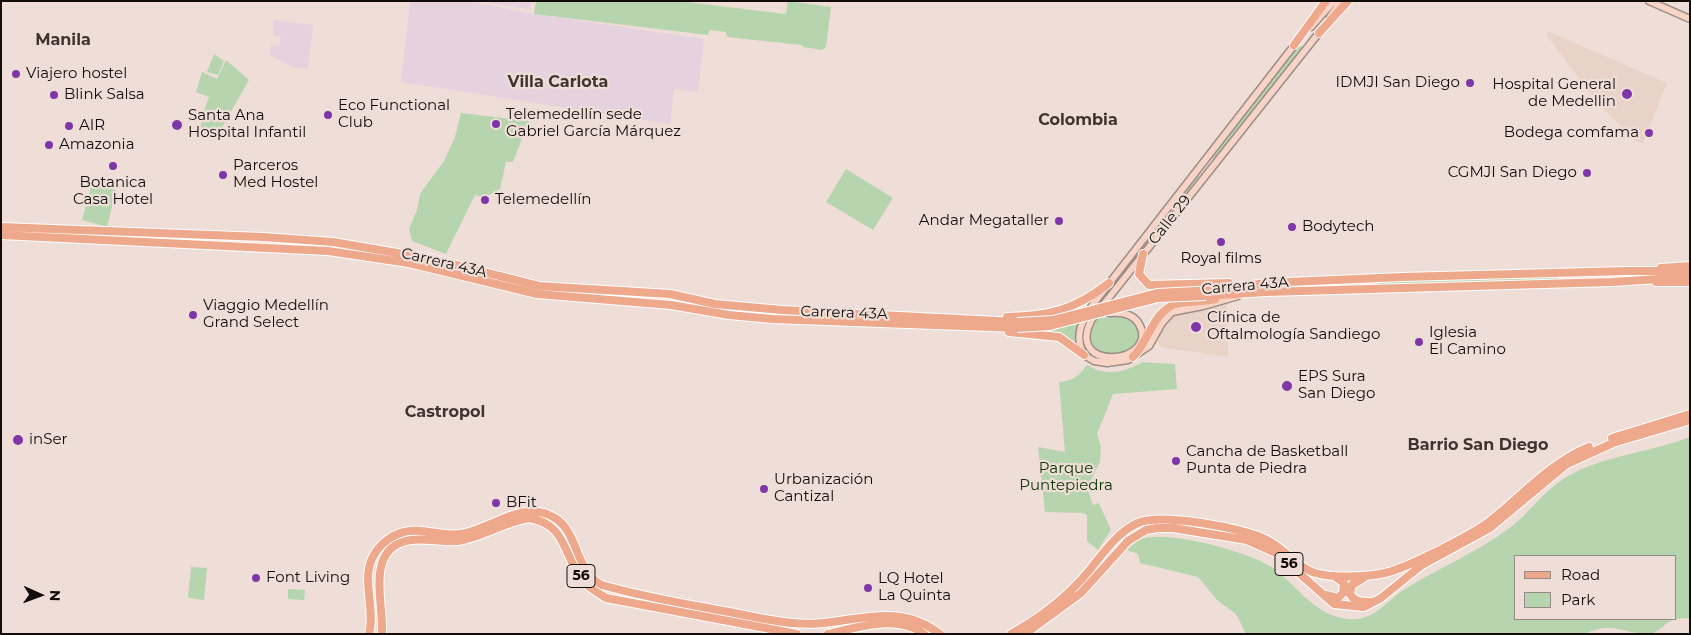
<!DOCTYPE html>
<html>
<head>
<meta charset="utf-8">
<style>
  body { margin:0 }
  #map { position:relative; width:1691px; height:635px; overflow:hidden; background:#eeded7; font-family:Montserrat,sans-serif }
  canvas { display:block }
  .frame { position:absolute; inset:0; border:2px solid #120d0a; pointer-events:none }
  .legend { position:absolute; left:1514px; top:555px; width:162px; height:65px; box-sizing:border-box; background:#eeded7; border:1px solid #968a85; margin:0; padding:6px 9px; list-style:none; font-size:15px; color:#120d0a }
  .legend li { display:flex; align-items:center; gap:10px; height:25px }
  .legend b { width:25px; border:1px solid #968a85 }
  .north { position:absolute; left:15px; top:570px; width:50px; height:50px; -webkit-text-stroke:4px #eeded7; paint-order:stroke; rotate:92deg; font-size:14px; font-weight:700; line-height:20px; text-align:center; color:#120d0a }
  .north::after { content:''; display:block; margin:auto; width:18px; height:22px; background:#120d0a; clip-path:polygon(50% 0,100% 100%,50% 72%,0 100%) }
</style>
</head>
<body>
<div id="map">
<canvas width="1691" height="635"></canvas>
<div class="frame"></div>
<ul class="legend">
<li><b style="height:6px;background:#eea88c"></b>Road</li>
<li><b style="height:14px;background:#b6d5ae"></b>Park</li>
</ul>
<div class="north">N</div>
</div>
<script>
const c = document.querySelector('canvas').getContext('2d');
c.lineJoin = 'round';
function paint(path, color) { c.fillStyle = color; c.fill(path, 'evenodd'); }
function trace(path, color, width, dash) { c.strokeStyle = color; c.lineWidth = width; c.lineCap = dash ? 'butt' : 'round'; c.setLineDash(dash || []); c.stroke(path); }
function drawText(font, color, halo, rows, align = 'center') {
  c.font = font + ' Montserrat,sans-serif'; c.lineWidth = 4.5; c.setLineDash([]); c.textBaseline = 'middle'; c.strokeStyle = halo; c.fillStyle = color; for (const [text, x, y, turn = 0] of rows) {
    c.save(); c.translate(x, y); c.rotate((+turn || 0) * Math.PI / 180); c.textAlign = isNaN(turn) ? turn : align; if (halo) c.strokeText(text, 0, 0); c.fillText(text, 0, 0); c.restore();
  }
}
paint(new Path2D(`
  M1547 31 1667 83 1643 143 1637 142 1600 106 1547 36Z
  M1227 302 1228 357 1161 347 1158 341 1160 335 1174 314Z`), '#e9d2c7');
paint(new Path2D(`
  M410 1H469L528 13 704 39 698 92 674 89 670 124 401 82Z
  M480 1H531L530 10Z
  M274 20 313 25 308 69 292 67 270 55 271 45 280 46 281 37 273 36Z`), '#e6d1df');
paint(new Path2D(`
  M536 1H678L786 14 788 1 831 7 826 47 822 50 803 47 801 45 727 37 726 32 710 30 708 35 534 14Z
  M1299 45 1303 48 1215 160 1211 157Z
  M214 54 224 61 218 75 207 72Z
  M226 60 249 80 221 129 210 138 201 135V119L209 97 196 92 202 72 217 79Z
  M461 113 529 121 513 162H506L500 189 484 198 475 195 446 254 412 241 409 229 417 210 420 194 444 161 455 137Z
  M846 169 893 198 873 230 826 202Z
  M1198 175 1200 177 1174 210 1172 208Z
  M92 183 116 190 107 227 82 220Z
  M1161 222 1164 224 1101 304 1098 303Z
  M1558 276V280L1379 285V282Z
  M1359 283V285L1269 288V286Z
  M1113 317C1129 317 1138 322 1140 339 1127 358 1100 364 1090 338L1092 326 1097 318Z
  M1077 324 1076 343 1063 334 1040 331Z
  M1143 362 1175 364 1177 389 1113 394 1097 434 1101 447 1100 462 1087 488 1093 505 1099 503 1111 530 1098 550 1087 541V515L1082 513 1045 512 1038 447 1065 452 1059 382C1073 381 1079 376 1087 365 1107 377 1124 372 1143 362Z
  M1690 437V618C1684 619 1676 618 1671 621 1664 624 1659 632 1651 634 1625 635 1615 620 1584 634H1246L1236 614 1217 600 1198 577 1140 563 1138 554 1127 550C1131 547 1135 542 1139 540 1163 528 1251 552 1273 568 1299 587 1319 622 1357 619 1377 617 1389 599 1405 589 1440 567 1479 552 1512 526 1530 512 1545 490 1565 478 1602 455 1649 453 1690 437ZM1515 556H1675V619H1515Z
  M191 567 207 568 204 600 188 598Z
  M288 589 305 590 304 600 288 599Z`), '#b6d5ae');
trace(new Path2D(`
  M1 66V79`), '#93c9e2', 1);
const secondary = new Path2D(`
  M1649 1 1690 19
  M1330 17 1341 1
  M1311 27 1334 1
  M1238 296 1203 306 1172 312 1162 323 1149 346 1128 360 1107 363 1094 361 1084 355C1073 335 1083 319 1094 303L1296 43
  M1109 313C1120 312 1133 313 1139 324 1161 364 1063 374 1092 319L1322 29`);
const primary = new Path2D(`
  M1319 33 1348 1
  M1294 45 1326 1
  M1 227 263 237 333 242 432 259 539 286 670 294 715 304 782 310 1017 322
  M1 235 328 251 409 263 537 294 671 305 729 315 772 319 1017 328
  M1143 254 1139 274 1149 285 1229 283
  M1661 268 1690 266
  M1656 282H1690
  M1215 290 1266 283 1402 277 1627 271H1690
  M1206 296 1266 292 1612 282 1690 277
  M1007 317C1049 316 1075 310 1109 283
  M1009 332 1059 337 1084 355
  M1133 357C1148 342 1154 310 1176 304 1189 301 1202 302 1215 299
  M1612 438 1690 414
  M1365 577 1352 585 1350 594C1355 603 1365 602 1373 602
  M1326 595 1338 598 1343 593 1344 583 1334 576
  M369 634C376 609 360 577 374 555 380 544 392 535 404 532 422 527 441 537 460 534 491 530 523 498 555 518 579 533 575 572 602 585 643 597 686 604 729 612 750 616 771 621 793 623 845 629 892 597 940 634
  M382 634C384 602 364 547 411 540 426 538 441 542 457 541 481 538 504 522 529 518 567 524 563 556 583 581 589 588 598 593 606 598L797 634
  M828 634C859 627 896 614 924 634
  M1011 634C1036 620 1061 602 1080 581 1098 562 1114 533 1138 523 1161 513 1245 528 1267 540 1283 548 1294 563 1310 571 1327 579 1367 577 1385 573 1407 568 1472 535 1490 521 1523 495 1550 463 1589 447
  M1025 634 1081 593 1128 541 1146 530 1157 528H1173L1247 540 1276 553 1334 604 1364 607 1381 598 1422 565 1490 528 1567 464 1613 443 1690 420`);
trace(secondary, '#9c8e87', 9);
trace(primary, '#fff', 10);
trace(secondary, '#f7d4c6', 6);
trace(primary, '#eea88c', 8);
const primaryBridge = new Path2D(`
  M1017 322 1053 320 1157 293 1215 290
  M1017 328 1050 326 1158 298 1206 296`);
trace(primaryBridge, '#fff', 10, []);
trace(primaryBridge, '#eea88c', 8);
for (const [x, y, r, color] of [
  [16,74,5,"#7e36a8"],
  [1470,83,5,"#7e36a8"],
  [1627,94,6,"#7e36a8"],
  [54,95,5,"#7e36a8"],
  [328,115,5,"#7e36a8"],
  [496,124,5,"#7e36a8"],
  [177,125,6,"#7e36a8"],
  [69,126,5,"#7e36a8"],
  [1649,133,5,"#7e36a8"],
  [49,145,5,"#7e36a8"],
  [113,166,5,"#7e36a8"],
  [1587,173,5,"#7e36a8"],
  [223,175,5,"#7e36a8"],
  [485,200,5,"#7e36a8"],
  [1059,221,5,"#7e36a8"],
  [1292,227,5,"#7e36a8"],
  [1221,242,5,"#7e36a8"],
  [193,315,5,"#7e36a8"],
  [1196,327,6,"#7e36a8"],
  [1419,342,5,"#7e36a8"],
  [1287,386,6,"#7e36a8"],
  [18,440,6,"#7e36a8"],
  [1176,461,5,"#7e36a8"],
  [764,489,5,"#7e36a8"],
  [496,503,5,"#7e36a8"],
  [256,578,5,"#7e36a8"],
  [868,588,5,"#7e36a8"]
]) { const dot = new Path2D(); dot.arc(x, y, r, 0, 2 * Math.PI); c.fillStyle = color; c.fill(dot); trace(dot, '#eeded7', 2); }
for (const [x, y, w] of [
  [1289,564,28],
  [581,576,28]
]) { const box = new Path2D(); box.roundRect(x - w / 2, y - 11.5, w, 23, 4); c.fillStyle = '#eeded7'; c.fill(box); trace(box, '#120d0a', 1); }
drawText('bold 14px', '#120d0a', null, [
  ["56",1289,564],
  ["56",581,576]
]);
drawText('15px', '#120d0a', '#eeded7', [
  ["Viajero hostel",26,74],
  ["IDMJI San Diego",1460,83,"right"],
  ["Hospital General",1616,85,"right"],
  ["de Medellin",1616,102,"right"],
  ["Blink Salsa",64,95],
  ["Eco Functional",338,106],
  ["Club",338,123],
  ["Telemedellín sede",506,115],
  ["Gabriel García Márquez",506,132],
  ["Santa Ana",188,116],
  ["Hospital Infantil",188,133],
  ["AIR",79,126],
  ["Bodega comfama",1639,133,"right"],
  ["Amazonia",59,145],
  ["Parceros",233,166],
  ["Med Hostel",233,183],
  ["CGMJI San Diego",1577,173,"right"],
  ["Botanica",113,183,"center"],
  ["Casa Hotel",113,200,"center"],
  ["Telemedellín",495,200],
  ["Andar Megataller",1049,221,"right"],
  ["Bodytech",1302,227],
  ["Royal films",1221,259,"center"],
  ["Viaggio Medellín",203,306],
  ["Grand Select",203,323],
  ["Clínica de",1207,318],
  ["Oftalmología Sandiego",1207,335],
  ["Iglesia",1429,333],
  ["El Camino",1429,350],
  ["EPS Sura",1298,377],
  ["San Diego",1298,394],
  ["inSer",29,440],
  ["Cancha de Basketball",1186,452],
  ["Punta de Piedra",1186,469],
  ["Urbanización",774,480],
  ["Cantizal",774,497],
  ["BFit",506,503],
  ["Font Living",266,578],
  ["LQ Hotel",878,579],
  ["La Quinta",878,596]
], 'left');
drawText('15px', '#120d0a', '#eeded7', [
  ["Calle 29",1170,220,-52],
  ["Carrera 43A",444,263,13],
  ["Carrera 43A",1245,286,-5],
  ["Carrera 43A",844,313,2]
]);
drawText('15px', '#0a3600', '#eeded7', [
  ["Parque",1066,469],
  ["Puntepiedra",1066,486]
]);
drawText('bold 16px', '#40342e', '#eeded7', [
  ["Manila",63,40],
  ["Villa Carlota",558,82],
  ["Colombia",1078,120],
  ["Castropol",445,412],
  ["Barrio San Diego",1478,445]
]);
</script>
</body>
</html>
